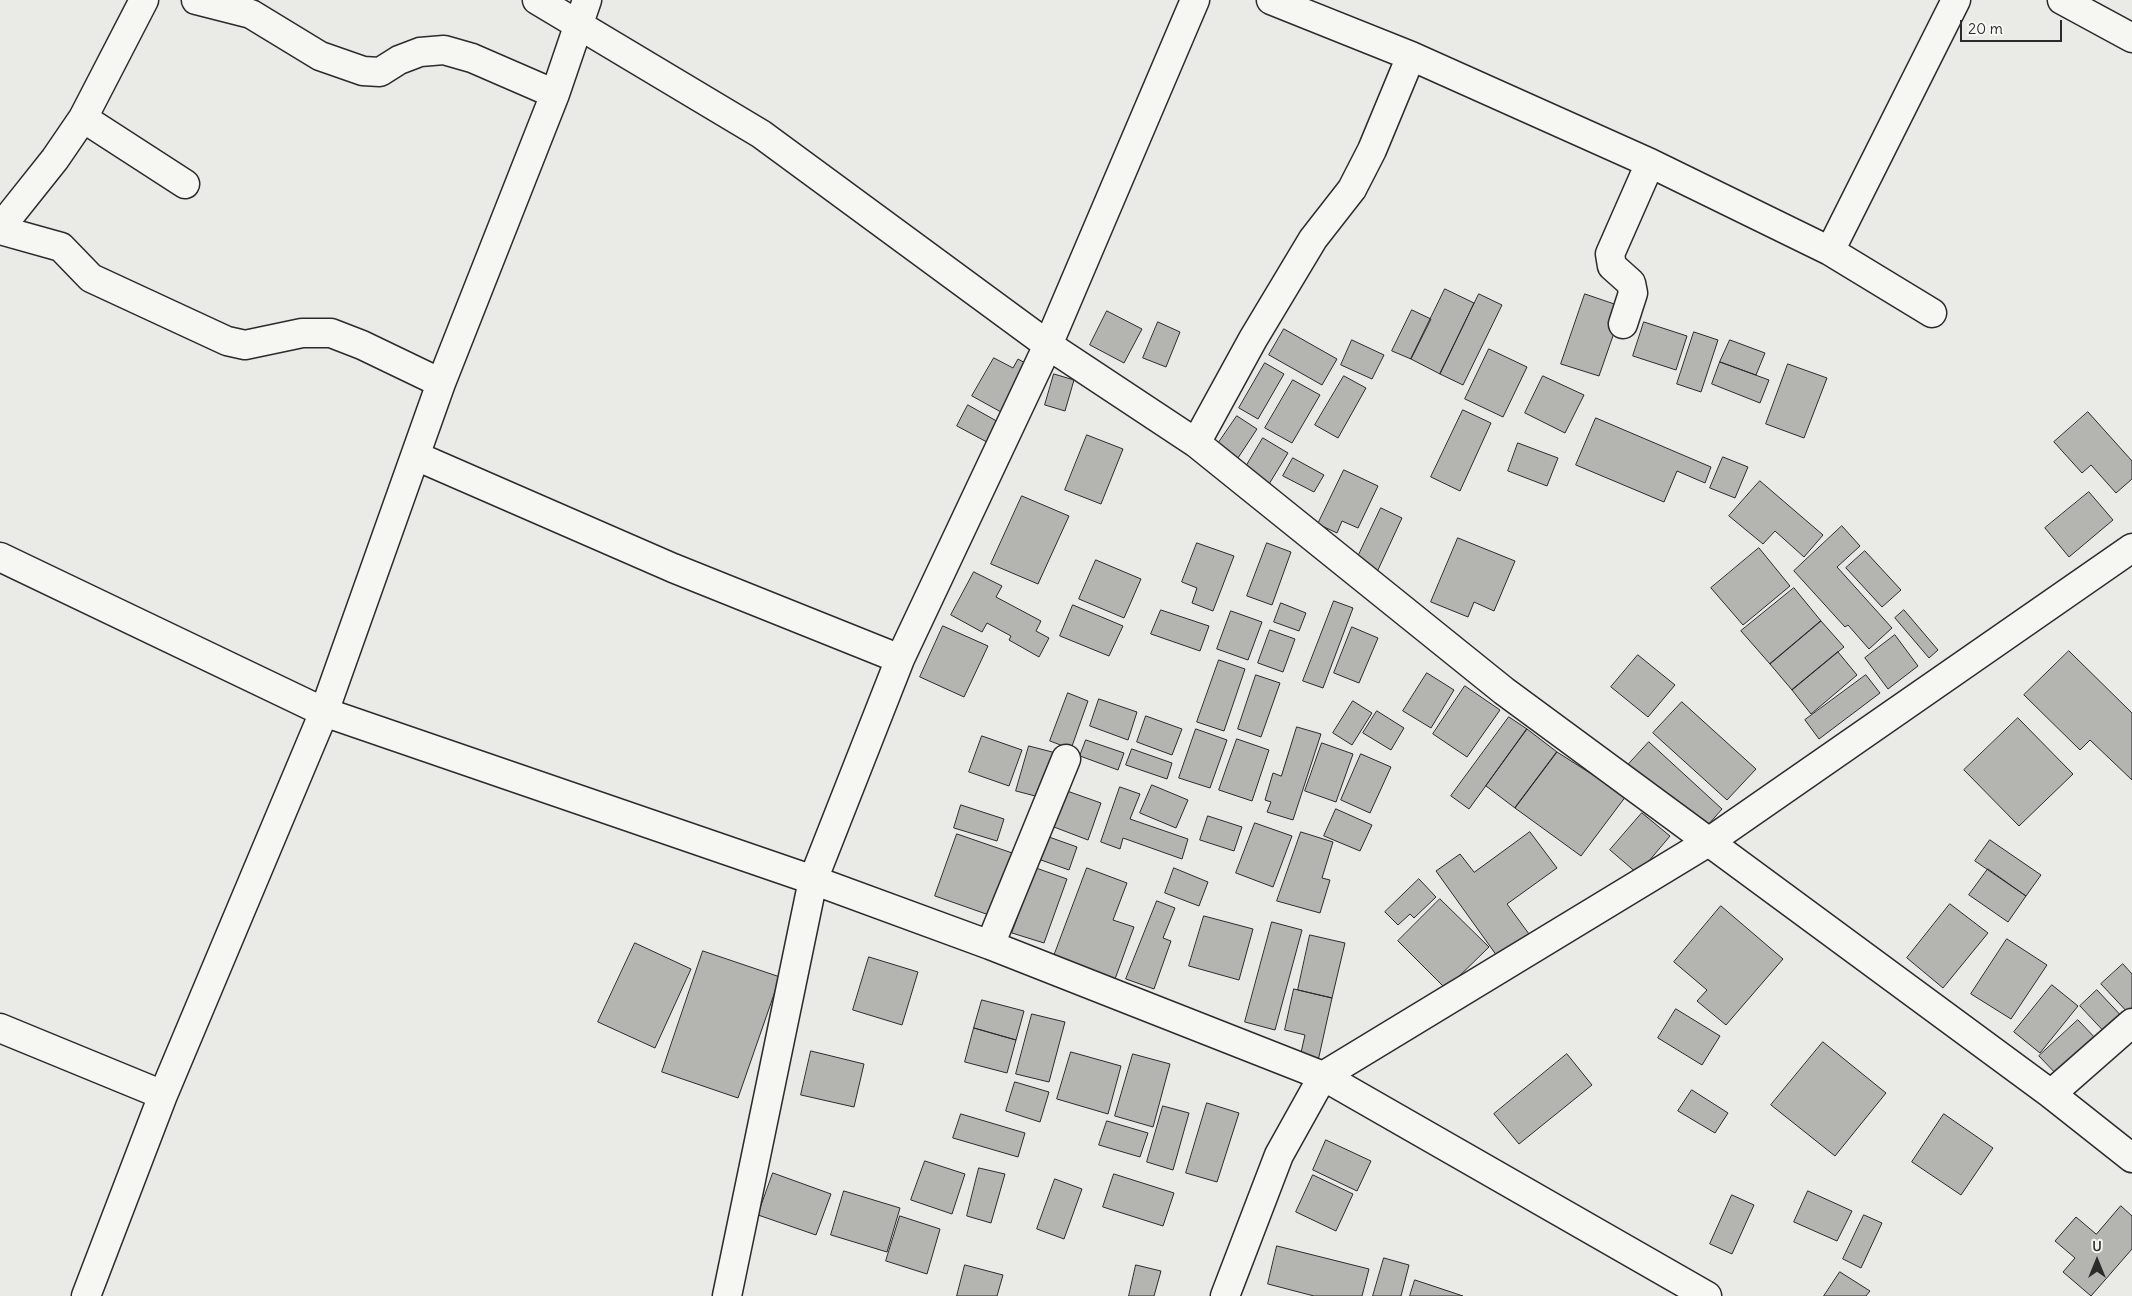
<!DOCTYPE html>
<html>
<head>
<meta charset="utf-8">
<style>
  body { margin:0 }
  #map { position:relative; width:2132px; height:1296px; overflow:hidden; background:#eaeae6; font-family:Delius,sans-serif }
  canvas { display:block }
  .north { position:absolute; left:2072px; top:1236px; width:50px; height:50px; -webkit-text-stroke:4px #f6f6f2; paint-order:stroke; rotate:0deg; font-size:14px; font-weight:700; line-height:20px; text-align:center; color:#2b2b2b }
  .north::after { content:''; display:block; margin:auto; width:18px; height:22px; background:#2b2b2b; clip-path:polygon(50% 0,100% 100%,50% 72%,0 100%) }
  .scale { position:absolute; left:1960px; top:20px; width:102px; height:22px; box-sizing:border-box; border:2px solid #2b2b2b; border-top:0; padding-left:6px; font-size:15px; line-height:18px; white-space:nowrap; color:#2b2b2b; -webkit-text-stroke:4px #f6f6f2; paint-order:stroke }
</style>
</head>
<body>
<div id="map">
<canvas width="2132" height="1296"></canvas>
<div class="north">U</div>
<div class="scale">20 m</div>
</div>
<script>
const c = document.querySelector('canvas').getContext('2d');
c.lineJoin = 'round';
function paint(path, color) { c.fillStyle = color; c.fill(path, 'evenodd'); }
function trace(path, color, width, dash) { c.strokeStyle = color; c.lineWidth = width; c.lineCap = dash ? 'butt' : 'round'; c.setLineDash(dash || []); c.stroke(path); }
const building = new Path2D(`
  M1445 289 1474 303 1440 374 1411 359Z
  M1479 294 1502 305 1463 385 1440 374Z
  M1585 294 1623 307 1599 376 1561 364Z
  M1412 310 1431 319 1411 359 1392 351Z
  M1107 311 1142 329 1124 363 1090 345Z
  M1158 322 1180 332 1166 367 1143 358Z
  M1644 322 1687 336 1676 370 1633 356Z
  M1284 329 1337 359 1322 385 1269 355Z
  M1694 332 1718 340 1701 392 1677 384Z
  M1352 340 1384 355 1372 379 1341 365Z
  M1730 340 1765 353 1756 375 1720 362Z
  M1489 349 1527 367 1503 417 1465 399Z
  M994 358 1013 368 1018 359 1036 369 1010 417 972 396Z
  M1720 362 1769 380 1760 403 1712 384Z
  M1265 363 1284 374 1258 419 1239 408Z
  M1788 364 1827 378 1804 438 1766 424Z
  M1054 374 1074 380 1065 411 1045 405Z
  M1344 376 1366 388 1338 438 1315 425Z
  M1543 376 1584 395 1565 433 1525 413Z
  M1293 380 1320 395 1292 443 1265 428Z
  M968 405 1009 428 998 448 957 426Z
  M1463 410 1491 423 1460 491 1431 477Z
  M2088 412 2132 461V479L2116 493 2091 465 2082 473 2054 442Z
  M1237 416 1257 429 1234 464 1213 451Z
  M1596 418 1711 467 1705 483 1677 471 1664 502 1576 465Z
  M1087 435 1123 449 1101 504 1065 490Z
  M1263 438 1288 453 1266 489 1241 475Z
  M1518 443 1558 458 1547 486 1508 471Z
  M1723 457 1748 467 1735 498 1710 488Z
  M1293 458 1324 475 1314 492 1283 476Z
  M1344 470 1378 486 1358 528 1342 521 1337 533 1318 524Z
  M1760 481 1823 535 1804 557 1775 531 1763 544 1729 516Z
  M2089 492 2113 520 2069 557 2045 528Z
  M1022 496 1069 516 1038 584 991 564Z
  M1381 508 1402 518 1377 572 1355 563Z
  M1842 526 1860 546 1837 567 1892 628 1869 649 1848 625 1845 627 1794 571Z
  M1458 538 1515 561 1494 611 1474 602 1468 617 1431 602Z
  M1197 543 1234 556 1213 611 1192 603 1197 588 1182 582Z
  M1267 543 1291 552 1272 605 1247 596Z
  M1759 548 1790 586 1743 625 1711 588Z
  M1865 551 1901 590 1882 607 1846 568Z
  M1096 560 1141 579 1124 618 1079 599Z
  M974 572 1002 586 996 597 1041 621 1036 631 1049 638 1039 657 1009 640 1011 636 987 623 982 632 951 615Z
  M1794 588 1821 621 1770 664 1741 631Z
  M1334 601 1353 608 1323 688 1303 681Z
  M1281 603 1306 613 1299 631 1274 622Z
  M1073 605 1123 626 1109 656 1060 636Z
  M1161 610 1209 626 1200 651 1151 634Z
  M1904 610 1938 650 1929 658 1895 618Z
  M1231 611 1262 622 1248 660 1217 649Z
  M1821 621 1844 647 1792 690 1770 664Z
  M943 626 988 646 964 697 920 677Z
  M1352 627 1378 638 1359 683 1334 673Z
  M1270 630 1295 639 1283 672 1258 663Z
  M1895 635 1918 666 1888 689 1865 658Z
  M2069 651 2132 713V780L2090 740 2080 750 2024 695Z
  M1838 652 1857 675 1811 714 1792 690Z
  M1638 655 1675 685 1648 717 1611 687Z
  M1219 660 1245 669 1224 731 1197 722Z
  M1427 673 1454 690 1431 728 1403 711Z
  M1256 675 1280 683 1261 737 1238 729Z
  M1866 675 1880 693 1819 739 1805 720Z
  M1465 686 1500 710 1467 757 1433 734Z
  M1068 693 1088 701 1071 749 1050 741Z
  M1099 699 1137 712 1128 740 1090 726Z
  M1353 701 1372 713 1352 745 1333 733Z
  M1682 702 1756 769 1727 800 1653 733Z
  M1377 711 1404 728 1391 750 1363 733Z
  M1146 716 1182 729 1172 755 1137 742Z
  M1509 717 1527 729 1469 809 1451 796Z
  M2018 718 2073 774 2019 826 1964 770Z
  M1297 727 1321 734 1293 820 1267 812 1271 802 1265 800 1273 773 1281 776Z
  M1196 729 1227 740 1210 788 1179 778Z
  M1527 729 1557 752 1515 808 1486 786Z
  M982 736 1022 750 1009 786 969 772Z
  M1237 739 1269 750 1252 801 1219 790Z
  M1086 740 1124 753 1118 770 1080 756Z
  M1649 742 1722 809 1701 833 1627 766Z
  M1322 743 1353 754 1336 802 1305 791Z
  M1029 746 1056 753 1043 798 1016 791Z
  M1132 749 1172 763 1167 779 1126 765Z
  M1557 752 1626 796 1581 856 1515 808Z
  M1361 754 1391 767 1370 813 1341 800Z
  M1152 785 1188 800 1176 828 1140 813Z
  M1120 787 1140 794 1130 819 1188 839 1182 859 1123 838 1120 849 1101 842Z
  M1067 791 1101 803 1088 840 1054 827Z
  M961 805 1004 819 997 841 954 828Z
  M1336 809 1372 825 1360 851 1324 836Z
  M1642 813 1670 836 1638 874 1610 850Z
  M1208 816 1242 827 1234 851 1200 840Z
  M1255 823 1292 836 1273 887 1236 873Z
  M1301 832 1333 842 1322 878 1330 880 1320 913 1277 901Z
  M1530 832 1557 868 1507 904 1529 934 1497 956 1436 871 1460 854 1474 872Z
  M957 834 1018 855 1008 885 1000 883 989 915 935 896Z
  M1049 837 1077 847 1069 870 1041 860Z
  M1990 840 2041 875 2026 896 1975 861Z
  M1036 868 1067 879 1044 943 1012 933Z
  M1087 868 1127 883 1113 920 1134 927 1115 979 1054 956Z
  M1174 868 1208 882 1199 906 1165 893Z
  M1988 869 2026 896 2008 922 1969 895Z
  M1419 879 1436 897 1414 918 1410 914 1398 925 1385 912Z
  M1440 899 1489 947 1446 989 1398 941Z
  M1157 901 1175 908 1163 938 1171 941 1154 989 1126 979Z
  M1950 904 1988 933 1943 988 1907 958Z
  M1721 906 1783 959 1726 1025 1697 1001 1707 990 1674 962Z
  M1204 916 1253 929 1239 980 1189 966Z
  M1272 922 1302 930 1275 1030 1245 1022Z
  M1310 935 1345 943 1332 998 1298 990Z
  M2007 939 2047 965 2011 1019 1971 994Z
  M635 943 691 969 655 1048 598 1022Z
  M703 951 780 977 738 1098 662 1072Z
  M869 957 918 972 902 1025 853 1010Z
  M2123 964 2132 974V1017L2101 984Z
  M2052 985 2078 1006 2040 1053 2014 1032Z
  M1294 989 1332 998 1318 1061 1300 1057 1305 1035 1285 1030Z
  M2097 990 2127 1022 2110 1038 2080 1006Z
  M982 1000 1024 1011 1016 1040 974 1028Z
  M1676 1009 1720 1036 1702 1065 1658 1038Z
  M1032 1014 1065 1022 1049 1082 1016 1074Z
  M2078 1020 2099 1042 2060 1078 2039 1056Z
  M974 1028 1016 1040 1007 1073 965 1062Z
  M1823 1042 1886 1093 1835 1156 1771 1105Z
  M811 1051 864 1064 854 1107 801 1095Z
  M1071 1052 1121 1066 1108 1114 1057 1099Z
  M1133 1054 1170 1064 1153 1127 1115 1116Z
  M1567 1054 1592 1085 1519 1144 1494 1114Z
  M1015 1082 1049 1092 1040 1122 1006 1111Z
  M1692 1090 1728 1113 1715 1133 1678 1111Z
  M1207 1103 1239 1113 1217 1182 1186 1173Z
  M1163 1106 1189 1113 1173 1170 1147 1162Z
  M961 1114 1025 1133 1018 1157 953 1138Z
  M1944 1114 1993 1148 1961 1195 1912 1162Z
  M1107 1121 1148 1133 1140 1157 1099 1145Z
  M1326 1140 1371 1161 1357 1191 1313 1170Z
  M925 1161 965 1174 952 1214 911 1200Z
  M979 1168 1005 1174 991 1223 967 1216Z
  M773 1173 831 1194 816 1235 758 1215Z
  M1114 1174 1174 1193 1163 1226 1103 1207Z
  M1313 1175 1353 1194 1336 1231 1296 1212Z
  M1055 1179 1082 1189 1064 1239 1037 1229Z
  M844 1191 900 1208 887 1252 831 1235Z
  M1808 1191 1852 1211 1837 1241 1794 1222Z
  M1732 1195 1754 1205 1732 1254 1710 1244Z
  M2121 1206 2132 1216V1249L2091 1296 2063 1272 2075 1258 2055 1241 2076 1217 2096 1234Z
  M1864 1215 1882 1223 1861 1268 1843 1259Z
  M900 1216 940 1229 927 1274 886 1261Z
  M1277 1246 1369 1269 1362 1296H1314L1268 1284Z
  M1384 1258 1409 1265 1401 1296H1373Z
  M965 1265 1003 1275 997 1296H957Z
  M1136 1265 1161 1271 1154 1296H1129Z
  M1840 1272 1870 1291 1866 1296H1824Z
  M1415 1280 1463 1296H1410Z`);
paint(building, '#b4b4b1');
trace(building, '#2b2b2b', 1);
const minor = new Path2D(`
  M196 0 251 14 320 56 363 71 380 72 399 60 420 52 444 50 472 58 555 94
  M537 0 761 134 1048 345 1196 443 1504 691 2051 1094 2132 1158
  M1271 0 1411 56 1650 163 1830 251 1956 0
  M2062 0 2132 38
  M83 118 185 184
  M0 228 55 159 83 118 144 0
  M0 230 61 247 91 278 227 341 245 345 302 333H331L362 345 441 383
  M1830 251 1932 313
  M1623 324 1633 293 1631 283 1612 266 1610 254 1650 163
  M1196 443 1253 339 1313 239 1352 189 1372 150 1411 56
  M416 456 673 568 900 659
  M0 557 324 712 813 880 990 945 1323 1076 1707 1296
  M990 945 1066 759
  M0 1028 163 1095
  M2051 1094 2132 1023
  M86 1296 163 1095 324 712 441 383 555 94 587 0
  M727 1296 813 880 900 659 1048 345 1195 0
  M1225 1296 1279 1155 1323 1076 1710 841 2132 548`);
trace(minor, '#2b2b2b', 31);
trace(minor, '#f6f6f2', 28);
</script>
</body>
</html>
